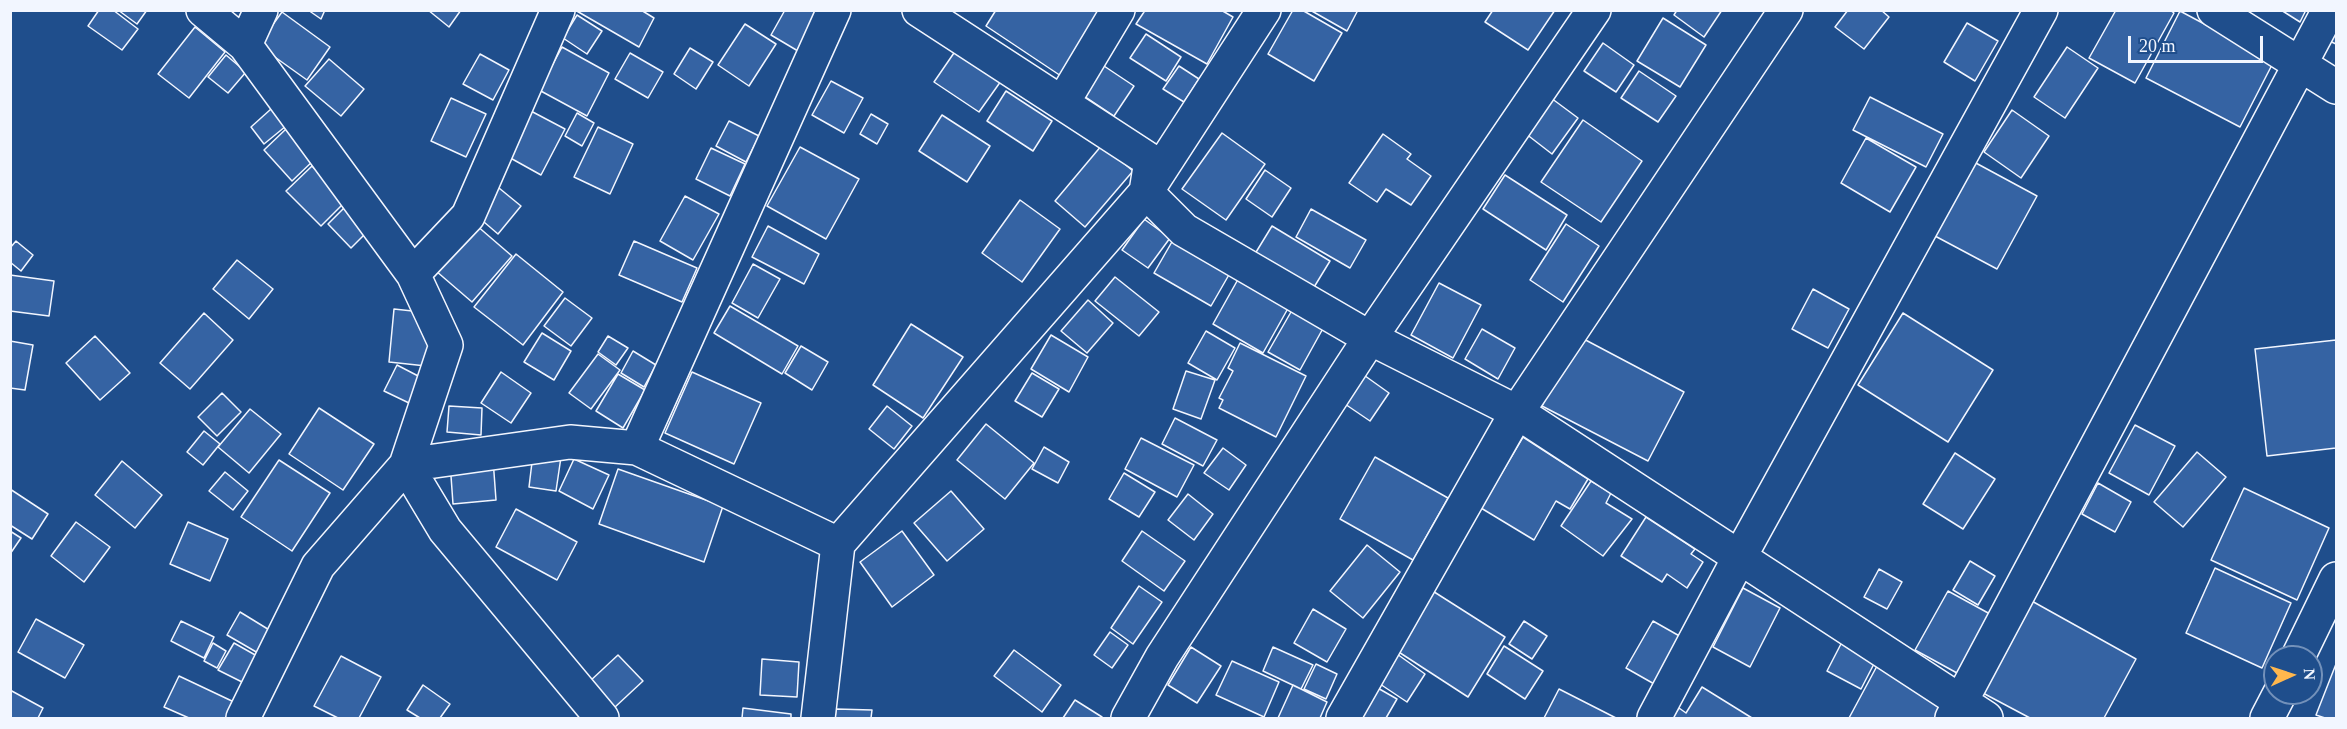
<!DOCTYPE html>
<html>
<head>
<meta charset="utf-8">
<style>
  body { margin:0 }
  #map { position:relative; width:2347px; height:729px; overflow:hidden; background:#1f4e8c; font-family:"Times New Roman",serif }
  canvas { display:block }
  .frame { position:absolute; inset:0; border:12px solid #f2f6ff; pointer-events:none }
  .north { position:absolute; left:2263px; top:645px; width:60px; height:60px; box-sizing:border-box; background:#1f4e8c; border:2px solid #7391ba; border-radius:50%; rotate:87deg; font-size:16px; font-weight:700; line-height:24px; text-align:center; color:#f2f6ff }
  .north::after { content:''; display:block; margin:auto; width:21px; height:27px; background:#ffb74d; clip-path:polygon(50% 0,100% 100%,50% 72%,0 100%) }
  .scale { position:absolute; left:2128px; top:36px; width:135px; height:27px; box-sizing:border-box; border:3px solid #f2f6ff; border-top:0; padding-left:8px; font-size:18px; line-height:21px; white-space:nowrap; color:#f2f6ff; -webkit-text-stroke:4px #1f4e8c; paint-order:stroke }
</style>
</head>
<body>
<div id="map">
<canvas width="2347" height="729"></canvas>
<div class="frame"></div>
<div class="north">N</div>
<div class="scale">20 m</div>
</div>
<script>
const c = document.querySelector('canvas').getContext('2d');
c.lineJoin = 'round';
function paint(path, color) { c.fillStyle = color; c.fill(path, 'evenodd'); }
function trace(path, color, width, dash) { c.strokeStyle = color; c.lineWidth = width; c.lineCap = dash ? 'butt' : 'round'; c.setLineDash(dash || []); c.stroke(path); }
const building = new Path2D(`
  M99 10H113L138 29 122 50 88 26Z
  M118 10H147L137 24Z
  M308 10H325L321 19Z
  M428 10H461L449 27Z
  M575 10H641L654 18 639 47Z
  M785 10H825L803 54 771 35Z
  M996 10H1104L1061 76 986 26Z
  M1142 10H1221L1233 17 1207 64 1136 24 1144 12Z
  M1293 10H1302L1342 33 1314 81 1268 54Z
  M1310 10H1358L1347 31Z
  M1493 10H1555L1528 50 1485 22Z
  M1677 10H1722L1704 37 1674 15Z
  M1848 10H1881L1889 17 1864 49 1835 27Z
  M2116 10H2170L2174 13 2135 83 2089 58Z
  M2281 10H2306L2300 22Z
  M2180 11 2274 61 2240 127 2146 78Z
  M282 12 330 47 307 80 258 45Z
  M577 15 602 31 587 54 563 38Z
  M2336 17V44L2325 39Z
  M1663 18 1706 45 1680 87 1637 61Z
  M1967 23 1998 41 1975 81 1944 62Z
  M745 24 776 44 749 86 718 65Z
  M195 27 225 52 189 98 158 74Z
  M1146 34 1181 57 1166 81 1130 58Z
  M1603 43 1634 65 1616 92 1584 71Z
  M562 47 609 73 587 116 539 90Z
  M2067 47 2098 68 2065 118 2034 97Z
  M690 48 713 62 696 89 674 74Z
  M956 50 1001 81 979 112 934 82Z
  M630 53 663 72 648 98 615 79Z
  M480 54 509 70 493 100 463 84Z
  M226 55 246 72 228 93 208 77Z
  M329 59 364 89 341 116 305 86Z
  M1095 60 1134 86 1114 116 1075 90Z
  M1179 66 1199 79 1184 102 1163 89Z
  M1639 71 1676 96 1658 122 1621 98Z
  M831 81 863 98 844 133 812 115Z
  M1006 91 1052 121 1033 151 987 121Z
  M1547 95 1578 118 1552 154 1521 130Z
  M1870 97 1943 134 1926 167 1853 130Z
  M451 98 486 114 466 157 431 141Z
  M271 109 286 126 264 144 251 127Z
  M529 110 565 129 541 175 505 155Z
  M2012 110 2049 136 2021 178 1984 152Z
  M577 113 594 123 582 146 565 136Z
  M871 114 888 124 877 144 860 134Z
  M942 115 990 146 967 182 919 151Z
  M1583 120 1642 161 1601 222 1541 182Z
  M729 121 759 136 746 162 716 146Z
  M598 127 633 144 610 194 574 177Z
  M286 129 314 160 292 181 264 150Z
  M1222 133 1265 164 1226 220 1182 189Z
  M1383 134 1411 154 1407 159 1431 176 1411 205 1386 189 1377 202 1349 183Z
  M1866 138 1916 167 1890 212 1841 183Z
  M1102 145 1133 171 1085 227 1055 201Z
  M800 147 859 179 826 239 767 206Z
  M711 148 745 164 730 196 696 179Z
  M1974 162 2037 196 1997 269 1935 236Z
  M312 166 346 201 321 226 286 191Z
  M1265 170 1291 188 1272 217 1246 199Z
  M1505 175 1567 215 1546 250 1483 209Z
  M499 188 521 206 498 234 477 216Z
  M685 196 719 214 693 260 660 241Z
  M1020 200 1060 229 1022 282 982 253Z
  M345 207 368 231 351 248 328 224Z
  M1311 209 1366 240 1350 268 1296 237Z
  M1144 219 1170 238 1148 268 1122 250Z
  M1566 224 1599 246 1563 302 1530 280Z
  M476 225 512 256 472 302 436 271Z
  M768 226 819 254 804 284 752 257Z
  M1272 226 1330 261 1308 297 1250 262Z
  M1173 240 1230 273 1211 306 1154 273Z
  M16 241 33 255 21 271 10 262V248Z
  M634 241 697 268 682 302 619 275Z
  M516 254 563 292 523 345 474 307Z
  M237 260 273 289 249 319 213 289Z
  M753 264 780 279 758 318 732 303Z
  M1241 274 1291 303 1263 353 1213 324Z
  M10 275 54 281 49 316 10 311Z
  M1115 277 1159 312 1139 336 1095 301Z
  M1439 283 1481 305 1453 358 1411 335Z
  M1813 289 1849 309 1828 348 1792 329Z
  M565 298 592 318 571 346 544 326Z
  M1088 300 1113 323 1087 353 1061 331Z
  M1295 305 1326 323 1300 370 1268 352Z
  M730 306 798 346 782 374 714 333Z
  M394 309 431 313 426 366 389 362Z
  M204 313 233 340 190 389 160 363Z
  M1903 313 1993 370 1948 442 1858 385Z
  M911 324 963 357 923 418 873 385Z
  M1482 329 1515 348 1498 379 1465 359Z
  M1206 331 1235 348 1217 380 1188 363Z
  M542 333 571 351 554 380 524 362Z
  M1051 335 1088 357 1069 392 1031 369Z
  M95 336 130 373 100 400 66 363Z
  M608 336 628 348 616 365 598 352Z
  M1578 336 1684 392 1648 461 1542 406Z
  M2336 340V448L2267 456 2255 349Z
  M10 341 33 345 25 390 10 388Z
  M1240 343 1306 376 1276 437 1219 408 1223 400 1219 398 1233 371 1228 368Z
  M801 346 828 362 812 390 785 373Z
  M633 351 656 365 644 387 621 373Z
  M598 354 620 370 591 409 569 393Z
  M397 365 422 378 409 403 384 391Z
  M1186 371 1215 380 1201 419 1173 409Z
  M501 372 531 393 511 423 481 403Z
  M692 372 761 403 734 464 665 433Z
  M1032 373 1059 389 1042 417 1015 401Z
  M1361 373 1389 393 1370 421 1342 402Z
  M618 374 645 390 623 428 596 411Z
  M222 393 241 412 217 436 198 417Z
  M449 406 482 408 481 435 447 432Z
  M887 406 912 426 894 449 869 429Z
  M319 408 374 444 343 490 289 454Z
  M250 409 281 434 249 473 218 447Z
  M1175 418 1217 440 1203 466 1162 444Z
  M986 424 1034 463 1005 499 957 460Z
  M2135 425 2175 446 2149 495 2109 473Z
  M204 431 220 444 203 465 187 452Z
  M1523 437 1588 479 1570 509 1556 501 1534 540 1481 508Z
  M1141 438 1194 465 1177 497 1125 469Z
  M1044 447 1069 462 1058 483 1032 469Z
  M1223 448 1246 465 1229 490 1204 473Z
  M2197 452 2226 477 2183 527 2154 502Z
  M1955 453 1995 479 1963 529 1923 504Z
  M533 454 561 457 556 491 529 487Z
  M1375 457 1448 498 1413 560 1340 519Z
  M493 459 496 500 453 504 450 462Z
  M574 459 609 475 593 509 559 491Z
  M279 460 330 493 292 551 241 517Z
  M122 461 162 495 135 528 95 495Z
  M618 469 723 506 704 562 599 524Z
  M225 472 248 491 233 510 209 491Z
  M1124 473 1155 492 1139 517 1109 499Z
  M1591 481 1611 493 1606 503 1632 519 1603 556 1561 526Z
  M2098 483 2131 502 2115 532 2082 514Z
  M2244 488 2329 528 2297 600 2211 560Z
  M10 489 48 514 32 539 10 525Z
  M951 491 984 529 947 561 914 523Z
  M1188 494 1213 514 1194 540 1168 520Z
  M516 509 577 542 557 580 496 547Z
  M1646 517 1695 549 1691 554 1703 562 1687 588 1667 574 1662 582 1621 556Z
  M76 522 110 547 84 582 51 556Z
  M188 522 228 539 210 581 170 564Z
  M10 531 21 538 10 554Z
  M902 531 934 575 892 607 860 562Z
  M1142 531 1185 561 1164 591 1122 561Z
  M1367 545 1400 572 1363 618 1330 591Z
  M1970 561 1995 576 1978 605 1953 590Z
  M2215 568 2291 603 2262 668 2186 633Z
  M1879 569 1902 582 1887 609 1864 597Z
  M1139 586 1162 602 1133 644 1111 628Z
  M1428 588 1505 637 1468 697 1391 647Z
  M1743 588 1780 608 1750 667 1713 647Z
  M1948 591 1990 614 1957 673 1915 650Z
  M2030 600 2136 659 2104 718H2030L1981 692Z
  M1313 609 1346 629 1327 662 1294 643Z
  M240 612 271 631 258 653 227 635Z
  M36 619 84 645 65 678 18 652Z
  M181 621 214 637 204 658 171 641Z
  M1524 621 1547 636 1532 659 1509 644Z
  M1653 621 1683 638 1656 685 1626 668Z
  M1110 632 1128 645 1112 668 1094 655Z
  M1843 640 1877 658 1861 689 1827 671Z
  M213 643 226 651 217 668 204 661Z
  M234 643 257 656 242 682 218 670Z
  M1504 646 1543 671 1525 699 1487 674Z
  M1191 647 1221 666 1197 703 1168 685Z
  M1273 647 1313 665 1301 689 1263 671Z
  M1014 650 1061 685 1042 712 994 676Z
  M1397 654 1425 674 1407 702 1377 682Z
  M618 655 643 681 614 708 589 682Z
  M341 656 381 677 359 718H338L314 706Z
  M762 659 799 662 797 697 760 695Z
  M1232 661 1279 682 1264 717 1216 695Z
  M1316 664 1337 674 1326 699 1304 689Z
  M2336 664V718H2325L2316 715Z
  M1877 666 1946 703 1938 718H1849Z
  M179 676 234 702 226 718H189L164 707Z
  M423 685 450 704 440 718H420L407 710Z
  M1293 685 1327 702 1320 718H1278Z
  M1376 687 1397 699 1386 718H1357Z
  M1702 687 1752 718H1672L1679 708 1686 713Z
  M1559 689 1616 718H1544Z
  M10 690 43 708 38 718H10Z
  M1075 700 1102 717 1101 718H1063Z
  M743 708 791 714V718H742Z
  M836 709 872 710 871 718H835Z`);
paint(building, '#3563a3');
trace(building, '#f2f6ff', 1.5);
const minor = new Path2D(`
  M203 10 245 45 413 274 446 345 406 465 318 566 243 718
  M919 10 1151 161 1146 192 1184 230 1370 338 1517 412 1986 718
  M2214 10 2336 87
  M245 45 261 10
  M1063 102 1118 10
  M413 274 468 216 558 10
  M637 448 834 10
  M2298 657 2336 579
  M602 718 445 530 406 465 570 442 637 448 838 544
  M818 718 838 544 1146 192 1264 10
  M1128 718 1162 657 1370 338 1594 10
  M1343 718 1517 412 1786 10
  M1654 718 1739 558 2041 10
  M1952 718 2329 10
  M2267 718 2280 693`);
trace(minor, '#f2f6ff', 36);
trace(minor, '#1f4e8c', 33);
</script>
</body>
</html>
